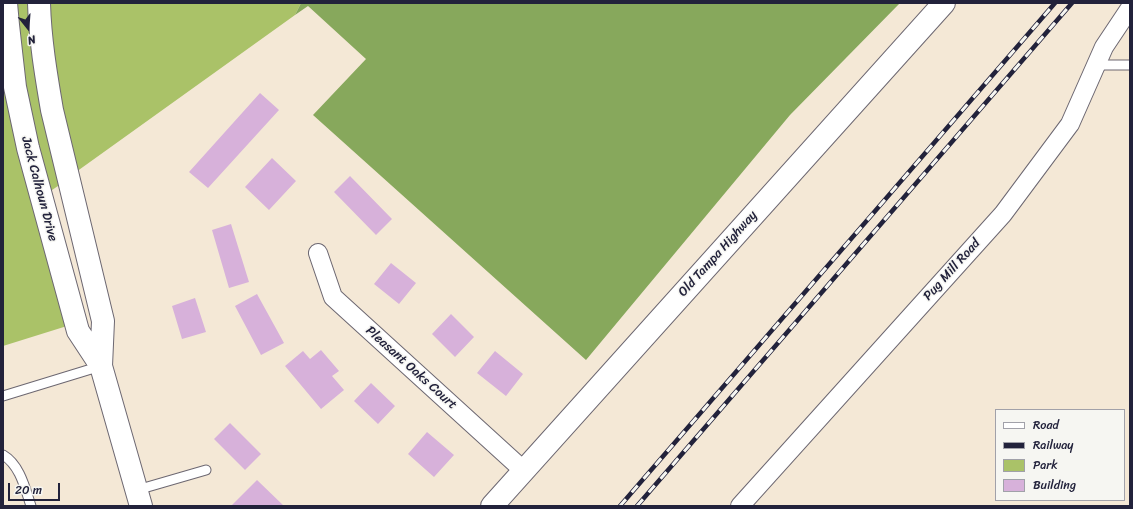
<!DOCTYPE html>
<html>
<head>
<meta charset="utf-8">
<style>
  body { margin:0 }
  #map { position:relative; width:1133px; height:509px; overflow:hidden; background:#f4e8d6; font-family:Sriracha,sans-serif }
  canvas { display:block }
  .frame { position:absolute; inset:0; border:4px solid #22223b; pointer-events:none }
  .legend { position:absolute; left:995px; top:409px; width:130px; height:92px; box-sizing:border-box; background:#f6f6f2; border:1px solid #a1a1a9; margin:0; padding:5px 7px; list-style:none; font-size:12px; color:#22223b }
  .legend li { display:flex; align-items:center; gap:8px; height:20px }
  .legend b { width:20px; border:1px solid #a1a1a9 }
  .north { position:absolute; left:8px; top:8px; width:40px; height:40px; -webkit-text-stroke:3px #f6f6f2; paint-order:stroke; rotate:163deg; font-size:11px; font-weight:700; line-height:16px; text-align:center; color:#22223b }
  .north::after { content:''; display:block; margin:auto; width:14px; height:18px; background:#22223b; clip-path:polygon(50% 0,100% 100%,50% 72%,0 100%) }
  .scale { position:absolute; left:8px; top:483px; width:52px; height:18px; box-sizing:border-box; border:2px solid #22223b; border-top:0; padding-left:5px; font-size:12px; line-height:14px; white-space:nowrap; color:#22223b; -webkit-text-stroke:3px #f6f6f2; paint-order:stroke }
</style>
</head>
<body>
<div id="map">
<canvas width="1133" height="509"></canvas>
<div class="frame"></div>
<ul class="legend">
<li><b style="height:5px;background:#fff"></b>Road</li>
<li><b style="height:5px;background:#22223b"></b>Railway</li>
<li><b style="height:11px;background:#aac268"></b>Park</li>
<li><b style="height:11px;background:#d7b1da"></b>Building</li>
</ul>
<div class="north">N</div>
<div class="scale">20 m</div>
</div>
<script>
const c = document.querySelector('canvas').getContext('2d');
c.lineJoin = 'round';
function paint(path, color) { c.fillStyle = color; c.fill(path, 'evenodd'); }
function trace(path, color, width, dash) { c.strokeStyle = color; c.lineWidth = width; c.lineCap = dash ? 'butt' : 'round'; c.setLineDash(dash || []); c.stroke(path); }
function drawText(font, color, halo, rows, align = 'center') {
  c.font = font + ' Sriracha,sans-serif'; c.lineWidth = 3; c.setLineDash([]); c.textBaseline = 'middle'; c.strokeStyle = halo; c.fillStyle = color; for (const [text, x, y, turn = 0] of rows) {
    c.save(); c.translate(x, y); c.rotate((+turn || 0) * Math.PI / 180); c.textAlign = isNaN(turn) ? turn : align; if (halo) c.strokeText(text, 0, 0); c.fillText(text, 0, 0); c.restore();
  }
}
paint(new Path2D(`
  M16 3H30L61 184 49 192 29 116Z
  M48 3H301L295 15 76 172 61 108Z
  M3 66 67 326 3 346Z`), '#aac268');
paint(new Path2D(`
  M301 3H900L790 115 586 360 313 115 366 59 308 6 295 15Z`), '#87a85c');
paint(new Path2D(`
  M260 93 279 110 208 188 189 172Z
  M272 158 296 181 269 210 245 187Z
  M350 176 392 219 376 235 334 192Z
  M231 224 249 282 229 288 212 230Z
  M391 263 416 283 399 304 374 284Z
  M257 294 284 343 261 355 235 306Z
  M195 298 206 332 182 339 172 306Z
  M451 314 474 337 455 357 432 334Z
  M321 350 339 371 332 376 344 390 321 409 285 366 303 351 310 359Z
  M495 351 523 374 506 396 477 373Z
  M371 383 395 406 378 424 354 401Z
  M230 423 261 454 245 470 214 439Z
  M427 432 454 455 434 477 408 454Z
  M257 480 284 506H231Z`), '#d7b1da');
const lane = new Path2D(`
  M1096 65H1130
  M3 396 101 366
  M3 455C20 465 25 488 31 506
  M137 490 206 470`);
const street = new Path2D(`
  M318 253 333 297 523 470
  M740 506 1003 214 1070 124 1104 47 1130 8`);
const secondary = new Path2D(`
  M6 3 8 25 15 87 28 148 78 331 101 366 141 506
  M39 3C40 39 46 75 52 110L103 321 101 366
  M492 506 944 3`);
trace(lane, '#6c6771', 11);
trace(street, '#6c6771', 20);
trace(secondary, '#6c6771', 24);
trace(lane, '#fff', 9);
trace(street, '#fff', 18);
trace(secondary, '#fff', 22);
const rail = new Path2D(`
  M620 506 1055 3
  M637 506 1072 3`);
trace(rail, '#22223b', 4.5);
trace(rail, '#f6f6f2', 3, [9]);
drawText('13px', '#22223b', '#f6f6f2', [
  ["Jack Calhoun Drive",39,189,75],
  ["Old Tampa Highway",718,254,-48],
  ["Pug Mill Road",952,270,-48],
  ["Pleasant Oaks Court",411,368,42]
]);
</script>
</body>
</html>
